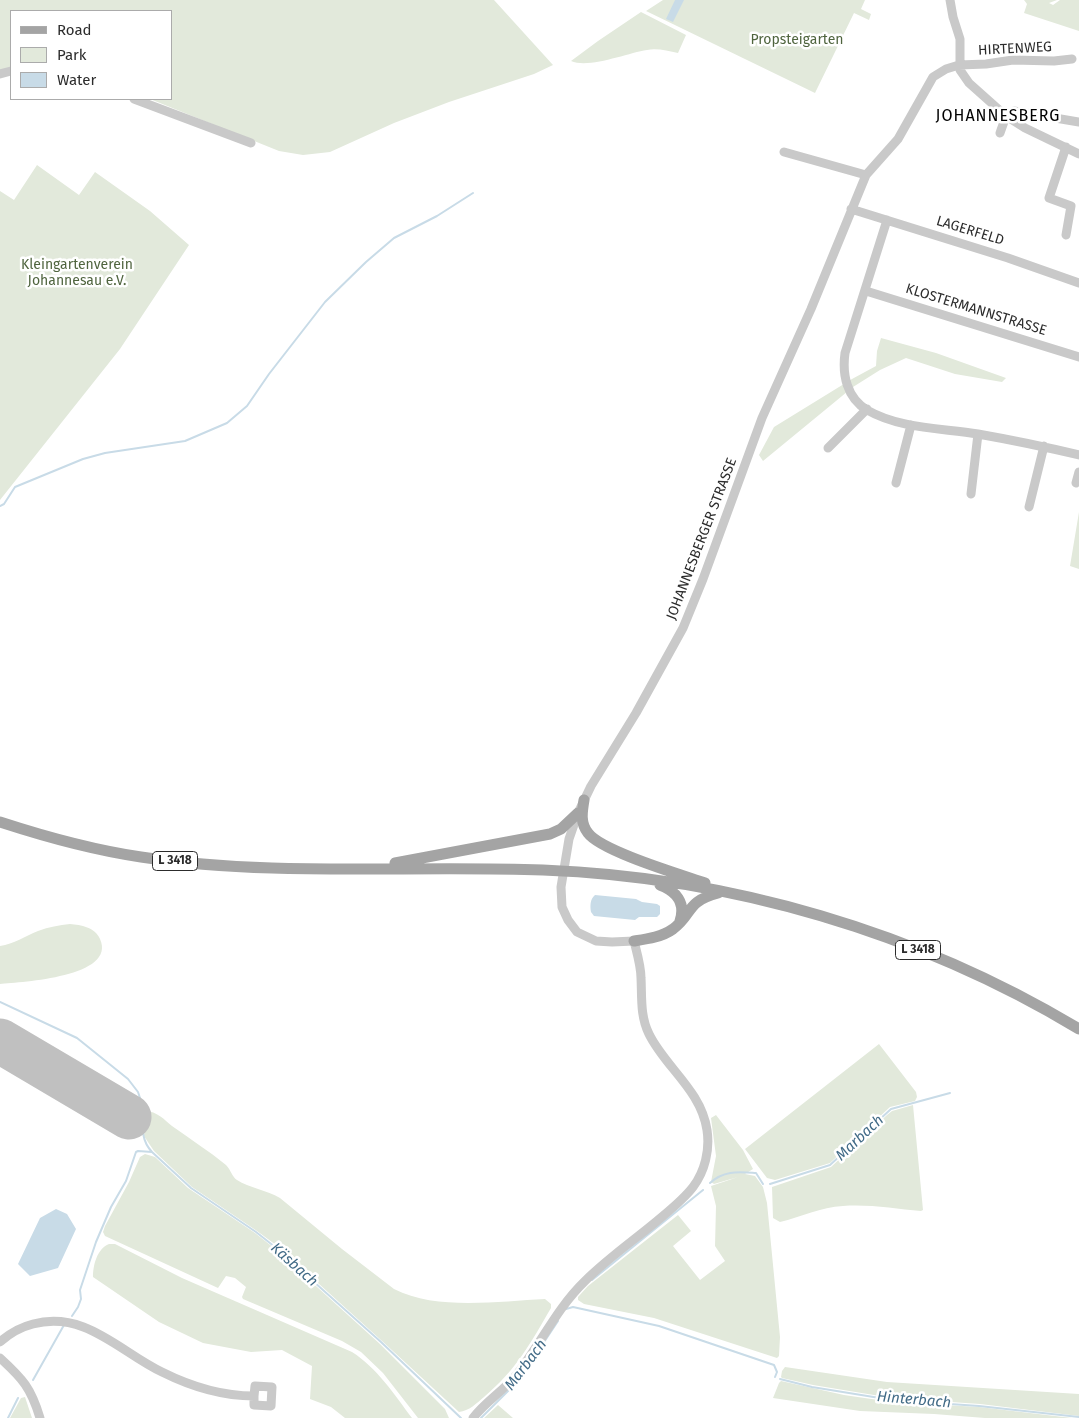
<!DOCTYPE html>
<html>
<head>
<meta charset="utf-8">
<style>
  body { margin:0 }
  #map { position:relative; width:1079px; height:1418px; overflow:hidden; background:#fff; font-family:"Fira Sans",sans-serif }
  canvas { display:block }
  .legend { position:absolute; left:10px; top:10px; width:162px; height:90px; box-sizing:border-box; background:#fff; border:1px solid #ababab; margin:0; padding:6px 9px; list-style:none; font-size:15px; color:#2c2c2c }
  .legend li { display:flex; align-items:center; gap:10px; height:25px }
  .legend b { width:25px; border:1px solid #ababab }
</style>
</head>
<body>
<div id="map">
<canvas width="1079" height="1418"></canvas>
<ul class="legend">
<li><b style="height:6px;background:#a4a4a4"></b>Road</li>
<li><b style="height:14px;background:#e2e9db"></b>Park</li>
<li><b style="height:14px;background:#c8dbe7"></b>Water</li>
</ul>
</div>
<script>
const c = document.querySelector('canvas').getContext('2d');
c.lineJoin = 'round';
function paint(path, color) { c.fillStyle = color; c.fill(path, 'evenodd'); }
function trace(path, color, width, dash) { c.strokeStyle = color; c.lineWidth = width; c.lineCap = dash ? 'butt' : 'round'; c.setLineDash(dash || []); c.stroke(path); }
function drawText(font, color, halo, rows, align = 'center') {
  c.font = font + ' "Fira Sans",sans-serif'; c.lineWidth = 5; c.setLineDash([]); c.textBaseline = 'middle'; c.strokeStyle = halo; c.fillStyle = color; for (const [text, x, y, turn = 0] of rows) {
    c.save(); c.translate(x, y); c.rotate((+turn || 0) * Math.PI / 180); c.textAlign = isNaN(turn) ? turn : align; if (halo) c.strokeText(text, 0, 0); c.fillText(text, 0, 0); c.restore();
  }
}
paint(new Path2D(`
  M0 0H494L553 65 534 74 449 102 394 123 330 152 303 155 279 151 150 99H171V11H11V67L0 70Z
  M663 0H865L861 9 871 14 869 20 854 13 815 93 646 11Z
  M1024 0H1057L1049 3 1053 5 1060 0H1079V31L1024 13 1027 4Z
  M641 12 686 35 678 53C668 51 657 48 647 50 627 53 589 69 571 61L598 41Z
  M37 165 79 195 95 172 150 211 189 245 120 349 0 500V191L14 200Z
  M881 338 936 353 1006 378 1002 382 955 374 906 358 880 370 853 387 763 461 759 455 774 427 852 379 876 366 877 351Z
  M1079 512V569L1070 566Z
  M70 924C81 925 95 927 100 939 117 977 22 982 0 984V946C14 944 25 936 38 931 49 927 59 925 70 924Z
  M879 1044 916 1092 917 1097 915 1101 890 1107 830 1163 775 1180 767 1178 745 1149Z
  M913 1105 923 1210 921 1211C896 1209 869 1204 843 1206 821 1207 801 1217 780 1222L773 1218 772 1187 831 1167 887 1115 892 1111Z
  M146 1111C156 1111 165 1120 172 1126 190 1139 209 1151 226 1165 231 1170 232 1177 237 1180 249 1188 267 1190 280 1198L342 1249 394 1289C437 1311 499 1301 545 1299L551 1304V1308C530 1344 517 1369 484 1397 477 1403 469 1411 459 1412L382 1341 276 1245 257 1231 192 1187 154 1151 144 1136Z
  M716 1115 743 1150 753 1169 745 1174 755 1176 763 1187 767 1203 780 1337 779 1356 777 1358 654 1318 584 1304 578 1300V1297L588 1286 678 1215 691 1231 673 1246 700 1280 725 1261 715 1246 716 1206 711 1186 738 1177 714 1184 711 1182 716 1156 711 1118Z
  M145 1154 155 1157 188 1188 255 1233 274 1248 380 1344 445 1409 449 1418H418L383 1373 361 1352 342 1341 243 1299 242 1297 246 1287 235 1278 226 1276 218 1288 105 1236 103 1232 105 1226 129 1182 140 1157Z
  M109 1244H115L182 1278 352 1352C377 1368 394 1394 412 1418H345L331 1407 310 1399 312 1366 282 1350 251 1352 203 1343 159 1322 93 1277C93 1265 97 1249 109 1244Z
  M785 1367 887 1382 1079 1394V1416L980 1404 892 1398 813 1385 782 1378 781 1377 782 1371Z
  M781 1381 844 1395 892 1402 979 1407 1072 1418H985L934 1414 860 1411 773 1398 779 1383Z
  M25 1397 32 1418H10L21 1398Z
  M498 1405 513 1418H484Z`), '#e2e9db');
paint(new Path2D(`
  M675 0H684L673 22 666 19Z
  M595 895 636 899 642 902 657 904 660 906V914L657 917H639L635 920 594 916 591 912C590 906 590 899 595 895Z
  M56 1209 67 1214 76 1229 58 1268 30 1276 18 1264 40 1218Z`), '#c8dbe7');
trace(new Path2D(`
  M0 506 4 504 15 487 83 459 105 453 185 441 227 423 247 406 269 374 325 302 366 262 394 238 437 216 473 193
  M0 1002 77 1038 128 1079 138 1092 142 1104
  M144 1110C143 1127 140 1139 152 1152L191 1188 256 1232 275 1247 381 1342 461 1418
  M710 1183C724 1170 739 1172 756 1173L763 1184
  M770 1184 830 1165 891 1109 950 1093
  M592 1280 703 1190
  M566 1309 573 1307 659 1326 774 1365 777 1372 775 1377
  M72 1316 78 1307 81 1299 80 1290 96 1242 111 1207 126 1181 136 1152 138 1151 152 1152
  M780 1379 812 1387 892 1400 979 1406 1079 1417
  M33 1380 64 1325
  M8 1418 18 1398
  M481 1418 519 1380 558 1321`), '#c8dbe7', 2);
trace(new Path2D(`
  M0 1041 129 1117`), '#c0c0c0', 45);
trace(new Path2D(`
  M950 0 953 17 960 39V70L969 83 1006 116 1025 128 1079 154
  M0 74 11 71
  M134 99 251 143
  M1006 116 1014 111 1079 122
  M1000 133 1006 116
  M1066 147 1049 198 1071 206 1066 235
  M784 152 866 175
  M851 209 1008 258 1079 283
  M887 220 845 353C842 375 847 398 867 410 900 429 942 428 978 434 1012 440 1046 447 1079 455
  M866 291 1079 357
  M828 448 867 409
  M896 483 911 425
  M1076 483 1079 472
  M971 494 978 434
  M1029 507 1044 446
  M0 1342C9 1334 21 1327 33 1324 85 1310 120 1352 162 1372 190 1386 223 1396 254 1396V1405L271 1406 272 1387 255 1386 254 1396
  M0 1358C23 1379 31 1388 40 1418
  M473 1418C486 1401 505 1390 518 1373 541 1343 557 1308 585 1281 607 1259 633 1241 657 1221 670 1210 683 1200 693 1187 705 1171 710 1150 707 1130 701 1090 665 1067 649 1034 640 1016 642 997 641 978 641 966 637 953 634 941L612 942 596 941 577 932 568 920 562 907 561 887 569 839 578 813 591 786 636 713 683 628 703 579 762 418 811 309 866 175 898 139 933 77 946 69 959 65 986 64 1013 60 1054 61 1072 59`), '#c9c9c9', 9);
trace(new Path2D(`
  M584 800C582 812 580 823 588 833 601 851 682 875 705 883
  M0 822C46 837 93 850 141 857 274 877 409 865 543 870 730 877 918 932 1079 1029
  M395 863 550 834 561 829 578 813
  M660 885C676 891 686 903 680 921
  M634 941C647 939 662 937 673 929 694 913 685 902 718 893`), '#a4a4a4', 11);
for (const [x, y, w] of [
  [175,861,45],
  [918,950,45]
]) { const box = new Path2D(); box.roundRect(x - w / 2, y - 9.5, w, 19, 4); c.fillStyle = '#fff'; c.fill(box); trace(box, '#2c2c2c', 1); }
drawText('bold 12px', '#2c2c2c', null, [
  ["L 3418",175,861],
  ["L 3418",918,950]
]);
drawText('14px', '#4f643e', '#fff', [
  ["Propsteigarten",797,40],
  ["Kleingartenverein",77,265],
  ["Johannesau e.V.",77,281]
]);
drawText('14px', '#2c2c2c', '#fff', [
  ["HIRTENWEG",1015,49,-3],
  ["LAGERFELD",970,231,17],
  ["KLOSTERMANNSTRASSE",976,310,17],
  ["JOHANNESBERGER STRASSE",702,539,-69]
]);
drawText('italic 15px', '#426b87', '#fff', [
  ["Marbach",860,1138,-43],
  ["Käsbach",294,1265,42],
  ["Marbach",526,1365,-53],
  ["Hinterbach",914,1400,5]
]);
c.letterSpacing = '1px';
drawText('16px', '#000', '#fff', [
  ["JOHANNESBERG",998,117]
]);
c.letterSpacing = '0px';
</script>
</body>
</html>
